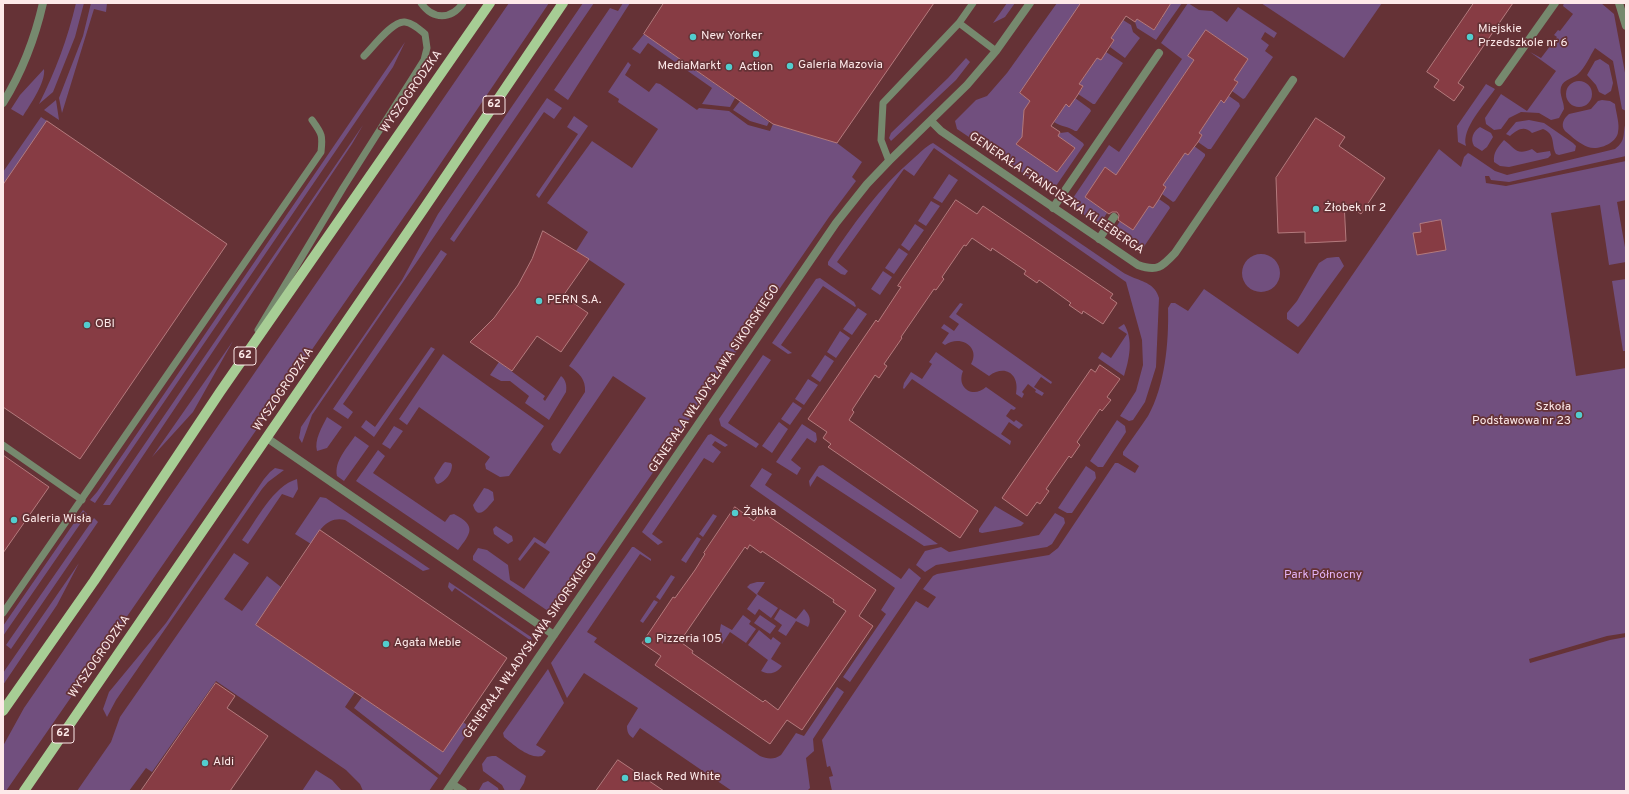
<!DOCTYPE html>
<html>
<head>
<meta charset="utf-8">
<style>
  body { margin:0 }
  #map { position:relative; width:1629px; height:794px; overflow:hidden; background:#653236; font-family:Overpass,sans-serif }
  canvas { display:block }
  .frame { position:absolute; inset:0; border:4px solid #fde9e9; pointer-events:none }
</style>
</head>
<body>
<div id="map">
<canvas width="1629" height="794"></canvas>
<div class="frame"></div>
</div>
<script>
const c = document.querySelector('canvas').getContext('2d');
c.lineJoin = 'round';
function paint(path, color) { c.fillStyle = color; c.fill(path, 'evenodd'); }
function trace(path, color, width, dash) { c.strokeStyle = color; c.lineWidth = width; c.lineCap = dash ? 'butt' : 'round'; c.setLineDash(dash || []); c.stroke(path); }
function drawText(font, color, halo, rows, align = 'center') {
  c.font = font + ' Overpass,sans-serif'; c.lineWidth = 3.5; c.setLineDash([]); c.textBaseline = 'middle'; c.strokeStyle = halo; c.fillStyle = color; for (const [text, x, y, turn = 0] of rows) {
    c.save(); c.translate(x, y); c.rotate((+turn || 0) * Math.PI / 180); c.textAlign = isNaN(turn) ? turn : align; if (halo) c.strokeText(text, 0, 0); c.fillText(text, 0, 0); c.restore();
  }
}
paint(new Path2D(`
  M76 3H84L75 37 53 92 39 104C55 72 68 38 76 3Z
  M91 3H107L106 12 94 9 62 113 59 98 83 36Z
  M509 3H549L424 188 6 791H3V746L24 708Z
  M583 3H594L312 415 302 443 299 438 301 427 402 280 438 214Z
  M623 3H630L568 100 554 90 610 8 618 11Z
  M1007 3H1015L1005 17 993 23Z
  M1057 3H1081L1021 91V94L1030 101 1024 110 1022 137 1016 144 1057 172 1075 148 1058 136 1060 133 1068 132 1083 143 1084 145 1056 186 1045 188 957 129 955 121 976 100 987 96 1007 73Z
  M1168 3H1182L1156 40 1137 28 1135 22 1137 19 1154 30 1163 17 1162 16Z
  M1188 3 1199 10 1212 11 1227 22 1238 7 1277 33 1274 38 1265 32 1261 39 1269 45 1265 51 1273 57 1245 98 1243 99 1232 91 1238 82 1234 80 1248 59 1206 30 1188 56 1194 60 1116 175 1105 167 1085 197 1107 213 1100 224H1098L1074 208 1073 198 1109 145 1119 152 1182 59 1161 43Z
  M1261 3H1382L1344 58Z
  M1564 3H1601L1614 14 1626 78V111L1622 109 1613 61 1595 48C1590 56 1585 68 1578 74 1572 79 1564 79 1561 87 1559 95 1564 101 1564 109L1559 118 1551 120 1539 113 1521 112 1509 118 1501 129 1494 130 1486 124 1485 118 1501 94 1527 111 1556 71 1530 52 1541 58 1557 37 1554 35 1558 30 1560 31 1573 14 1563 6Z
  M1123 20 1131 25 1133 32 1140 38 1125 58 1110 47 1114 40 1111 38Z
  M644 34 735 98 730 107 702 104 712 88 648 43 640 54 632 49Z
  M405 42 393 67 95 503 90 500 97 492Z
  M1106 52 1123 63 1095 104H1093L1078 94 1083 87 1079 84 1097 58 1101 60Z
  M966 58 970 62 956 80 891 141 889 138 891 133 948 78Z
  M1600 59 1609 65 1613 83 1611 91 1605 95 1599 92 1596 85 1587 75 1595 61Z
  M628 62 631 65 625 75 649 92 656 83 660 84 697 110 699 108 729 111 748 125 770 131 773 124 837 143 862 162 852 177 856 181 829 217 563 603 558 600 551 610 548 611 473 560V556L478 548 487 550 508 565 510 580 524 589 550 552 535 542 520 561 518 559 534 537 545 544 646 398 613 376 560 454 553 450 551 444 585 392C586 379 579 373 569 366L625 284 576 251 588 232 547 203 592 141 632 168 658 129 618 102 619 99 608 92Z
  M44 69C46 82 30 105 23 116L11 109 20 95Z
  M1566 94a13 13 0 1 1 26 0a13 13 0 1 1-26 0Z
  M1486 84 1495 89C1485 104 1461 129 1466 146L1458 142 1457 126Z
  M1229 96 1239 103 1240 106 1211 149H1208L1198 142 1202 135 1199 133 1221 100 1224 102Z
  M547 98 562 108 554 119 544 112 454 242 450 239Z
  M1075 98 1090 109 1091 111 1077 131H1075C1068 126 1061 127 1054 122L1066 104 1069 107Z
  M56 100 59 120 44 110Z
  M1602 100 1610 101 1615 104C1616 113 1620 124 1618 132 1617 143 1598 151 1588 147 1580 144 1572 137 1565 131 1560 125 1564 118 1569 114L1591 109 1598 101Z
  M740 101 769 122 767 126 750 121 733 110Z
  M574 116 588 126 539 198 536 195 578 134 567 127Z
  M41 117 47 121 3 185V172Z
  M1529 120 1544 123 1573 143 1576 146 1575 151 1559 155 1556 154C1551 145 1556 134 1543 129L1532 133C1524 125 1517 130 1510 136L1506 134 1516 122Z
  M1626 122V156L1509 182 1491 180 1489 176H1485L1486 183 1506 186 1626 161V200L1617 202 1626 253V262L1609 265 1600 205 1551 213 1576 376 1626 368V633L1607 636 1529 659 1530 663 1610 640 1626 637V791H832L829 777 833 776 830 766 827 767 822 740 916 601 928 608 936 597 923 589 933 576 937 574 1049 555 1058 548 1115 463H1118L1135 473 1139 466 1123 455V452C1131 440 1140 428 1148 416 1165 386 1169 342 1168 308L1171 303H1175L1188 311 1204 289 1298 354 1439 149 1461 167 1464 157 1468 153 1470 154 1495 171 1507 175 1615 149C1627 140 1622 133 1626 122Z
  M363 125 352 144 110 505H103Z
  M1480 127 1491 133 1493 137 1487 147 1482 151 1474 146C1470 139 1473 131 1480 127Z
  M1504 140C1515 148 1516 156 1532 149L1537 153 1550 151 1551 155 1548 158 1509 167 1500 166 1494 162C1493 152 1498 147 1504 140Z
  M933 143 1118 269C1122 272 1127 275 1132 277 1144 282 1155 284 1159 298L1156 367 1145 402 1133 420 1129 421 1120 416 1136 391 1143 365 1142 340 1126 282 934 148 914 176 904 169 837 262 848 271 845 275 841 274 828 265V262C853 224 879 188 914 158 920 153 926 146 933 143Z
  M1194 146 1205 154V156L1175 201 1173 202 1162 194 1166 187 1163 185 1185 153 1188 155Z
  M949 174 958 180 942 203 933 198Z
  M1159 199 1169 206 1170 208 1143 248 1136 249 1112 234 1120 221 1133 230 1149 206Z
  M931 201 940 206 926 226 918 221Z
  M915 224 924 230 909 251 901 245Z
  M899 248 908 254 894 274 885 268Z
  M441 250 447 254 343 404 353 412 348 419 333 409Z
  M1242 273a19 19 0 1 1 38 0a19 19 0 1 1-38 0Z
  M1336 257H1339L1344 266 1304 321 1298 327 1287 319V313L1297 301 1319 263 1327 258Z
  M883 271 892 277 880 295 871 289Z
  M820 278 854 302 856 306 855 307 823 286 781 345 792 353 788 354 772 343 816 279Z
  M1626 279V351H1623L1612 281Z
  M960 303 963 304 956 314 1052 382 1051 384 1041 377 1034 387 1044 393 1042 396 1035 392 1036 390 1028 384 1022 392 1024 394 1022 398 1016 394C1020 374 1005 364 989 376L971 364C981 347 960 334 945 345L942 343 949 333 941 328 944 324 954 331 959 324 949 317Z
  M858 308 867 314 852 335 843 329Z
  M1124 324C1134 340 1129 360 1124 376L1098 358 1102 352 1111 358 1127 334 1118 328Z
  M840 331 850 338 836 358 827 352Z
  M233 341 193 412 152 457Z
  M431 347 435 349 374 437 361 427 366 420 375 427Z
  M936 352 963 371C956 388 973 399 986 387L1016 408 1014 410 1011 409 1006 416 1014 422 1016 420 1023 425 1019 429 1009 422 1001 434 1011 441 1010 445 912 379 904 389 903 388 904 383 911 372 922 379 932 364 929 362Z
  M443 354 544 426 509 476 500 477 486 469 485 464 490 457 419 407 407 425 399 419Z
  M763 355 771 360 728 423 759 444 756 448 721 426 719 419Z
  M825 355 834 361 820 382 811 376Z
  M499 362 545 396 543 399 545 401 561 376C566 380 567 386 566 392L549 420 525 403 529 396 510 381H501L490 375Z
  M808 379 818 385 804 405 795 399Z
  M793 402 802 408 790 425 781 419Z
  M327 417 342 427 327 448 317 451C314 440 322 427 327 417Z
  M1117 420 1125 426 1126 432 1103 467H1098L1090 461Z
  M779 422 788 429 772 453 762 446Z
  M802 424 816 433 817 440 815 443 807 438 791 460 801 468 797 475 776 462Z
  M394 426 403 431 390 449 382 444Z
  M711 434 728 445 725 447 715 441 712 445 721 452 713 463 704 458 652 534 663 542 658 545 642 532 708 435Z
  M355 436 369 446 344 481 337 476C334 461 347 448 355 436Z
  M378 450 385 456 373 473 445 522 450 515 454 514C477 526 471 533 458 550L356 481Z
  M445 462 451 463 452 465C452 473 446 481 438 484L436 483 434 478 443 464Z
  M823 465 938 544 924 546 817 476 810 487 809 481 819 466Z
  M1086 466 1095 472 1096 478 1072 513H1067L1058 508Z
  M275 468 284 470 268 482 262 489 116 700 107 717 103 709 109 692 114 686 166 623 264 479 270 472Z
  M762 468 772 474 765 485 901 579 909 568 921 578 850 682 843 677 886 614 881 610 895 588 750 486Z
  M297 479 298 489 293 498 282 494 248 544 242 540C256 521 273 486 297 479Z
  M484 488 488 489 493 492 494 500C488 507 478 522 473 505Z
  M320 497 326 498 430 569 423 571 345 520C327 516 319 531 311 544L295 534Z
  M995 506 1024 523 1021 526 982 533 979 532V529Z
  M83 510 87 514 3 636V626Z
  M1055 513 1064 518 1065 523 1052 544 1047 547 936 565 925 572 916 565 925 551 941 547 949 552 1039 535Z
  M713 514 717 516 703 537 699 534Z
  M94 518 98 522 11 649 6 645Z
  M496 526 512 536 513 541 508 544 494 534 493 529Z
  M697 537 701 539 686 563 681 560Z
  M632 547H634L651 559V561L640 554 587 632 597 638 594 642 760 756C767 759 774 760 781 755L796 733 804 736 837 687 844 692 813 739 814 751 806 758 810 788 807 791H732L640 728 633 738C628 735 627 731 627 726L638 708 584 673 567 698 551 663Z
  M234 553 249 563 224 599 242 611 267 576 281 587 256 625 355 692 345 707 438 778 429 791H363L360 784 346 770 216 681 152 772 146 768 129 791H77L111 742 120 717Z
  M79 563 57 605 3 685V673Z
  M671 575 675 577 660 600 656 597Z
  M449 582 531 637 532 641 518 664H515V662L530 640 455 588 452 592 448 587Z
  M757 582H765L757 594 778 608 771 618 759 609 755 615 747 609 757 595 747 587 750 584Z
  M654 600 658 602 643 623 640 621Z
  M780 609 796 619 804 609C809 614 812 620 808 627L796 621 786 636 778 631 782 625 774 619Z
  M743 615 751 621 749 624 756 629 746 643 730 632 722 644 719 635 721 624 732 630Z
  M760 615 776 626 770 634 754 623Z
  M759 630 771 640 773 637 781 643 771 659 782 666C776 674 769 675 761 671L768 660 748 645Z
  M548 669 564 703 536 745 546 751 542 756C529 759 514 745 504 737L503 733Z
  M362 697 443 752 463 722 471 728 440 775 354 708Z
  M492 756H496L526 776 524 783 519 791H505L502 785 483 771 482 764 487 757Z
  M316 770 332 780 342 791H302Z
  M488 781 498 788 499 791 479 790 483 783Z`), '#714f7e');
const building = new Path2D(`
  M664 3H934L837 143 773 124 644 34Z
  M1081 3H1171L1154 30 1137 19 1135 22 1126 16 1111 38 1114 40 1101 60 1097 58 1079 84 1083 86 1077 96 1069 107 1066 104 1051 126 1060 132 1058 136 1075 148 1057 172 1016 144 1022 137 1024 110 1030 101 1020 93Z
  M1474 3H1513L1458 83 1464 87 1454 101 1434 87 1439 80 1427 72Z
  M1206 30 1248 59 1234 80 1238 82 1224 103 1221 100 1199 133 1202 135 1198 142 1188 155 1185 153 1163 185 1166 187 1159 199 1153 208 1149 206 1133 230 1118 220 1119 215 1117 212H1112L1109 214 1085 197 1105 167 1116 175 1194 60 1188 56Z
  M1316 118 1345 137 1339 146 1385 178 1361 214 1344 202 1346 241 1305 243V232L1278 233 1276 178Z
  M47 121 227 244 80 459 3 407V185Z
  M956 200 977 214 983 206 1113 294 1110 298 1117 303 1103 324 1083 311 1082 314 1069 305 1071 303 1039 280 1037 283 1024 274 1026 271 992 248 991 251 972 238 966 246 964 245 942 277 944 279 936 290 934 289 901 337 902 338 884 364 887 366 879 378 875 375 852 410 854 412 849 420 978 511 960 538 828 447 831 444 823 438 827 432 808 419 876 320 878 322 901 287 898 286Z
  M1441 220 1446 250 1417 255 1413 233 1421 232 1420 224Z
  M543 231 589 259 563 296 588 313 561 352 537 336 512 371 470 342 494 318 518 285 532 259Z
  M1100 365 1120 379 1107 397 1111 400 1102 411 1100 409 1077 442 1080 445 1071 458 1069 456 1046 489 1049 491 1040 504 1037 502 1027 516 1002 498 1091 369 1095 372Z
  M3 455 49 487 3 553Z
  M735 507 754 521 761 511 876 590 859 616 873 626 802 730 787 720 770 744 655 665 661 656 642 643 673 597 675 598 695 570 705 554 704 553ZM750 545 761 553 762 551 834 600 833 602 846 611 778 710 765 700 763 702 692 653 693 651 682 643 685 639 683 637 745 547 747 549Z
  M320 530 507 658 443 752 256 625Z
  M216 683 235 696 227 708 268 736 230 791H141Z
  M618 760 664 791H596Z`);
paint(building, '#873c44');
trace(building, '#b47a7d', 1);
trace(new Path2D(`
  M421 3C433 20 451 20 463 3
  M959 23 973 3
  M889 161 881 140 883 103 959 23 996 51
  M258 330 343 188 424 60 427 48 425 34C419 29 413 23 405 22 393 20 373 47 364 56
  M3 445 82 500
  M3 613 321 152C323 135 322 134 312 120`), '#76896e', 7);
trace(new Path2D(`
  M1619 3 1626 26
  M1499 82 1555 3
  M3 103C22 72 35 38 43 3
  M931 121 941 131 1138 265C1157 272 1162 267 1175 253L1293 80
  M1053 208 1159 53
  M1099 239 1114 217
  M267 438 554 635
  M452 784 463 791
  M447 791 836 223 867 184 889 161 967 85 996 51 1030 3`), '#76896e', 8);
trace(new Path2D(`
  M3 711 94 581 220 392 490 3
  M24 791 425 207 563 3`), '#a7cd95', 10);
for (const [x, y, r, color] of [
  [693,37,4,"#52cdce"],
  [1470,37,4,"#52cdce"],
  [756,54,4,"#52cdce"],
  [790,66,4,"#52cdce"],
  [729,67,4,"#52cdce"],
  [1316,209,4,"#52cdce"],
  [539,301,4,"#52cdce"],
  [87,325,4,"#52cdce"],
  [1579,415,4,"#52cdce"],
  [735,513,4,"#52cdce"],
  [14,520,4,"#52cdce"],
  [648,640,4,"#52cdce"],
  [386,644,4,"#52cdce"],
  [205,763,4,"#52cdce"],
  [625,778,4,"#52cdce"]
]) { const dot = new Path2D(); dot.arc(x, y, r, 0, 2 * Math.PI); c.fillStyle = color; c.fill(dot); trace(dot, '#653236', 1.5); }
for (const [x, y, w] of [
  [494,105,22],
  [245,356,22],
  [63,734,22]
]) { const box = new Path2D(); box.roundRect(x - w / 2, y - 9, w, 18, 3); c.fillStyle = '#653236'; c.fill(box); trace(box, '#fde9e9', 1); }
drawText('bold 11px', '#fde9e9', null, [
  ["62",494,105],
  ["62",245,356],
  ["62",63,734]
]);
drawText('12px', '#fde9e9', '#653236', [
  ["Miejskie",1478,30],
  ["Przedszkole nr 6",1478,44],
  ["New Yorker",701,37],
  ["Galeria Mazovia",798,66],
  ["MediaMarkt",721,67,"right"],
  ["Action",756,68,"center"],
  ["Żłobek nr 2",1324,209],
  ["PERN S.A.",547,301],
  ["OBI",95,325],
  ["Szkoła",1571,408,"right"],
  ["Podstawowa nr 23",1571,422,"right"],
  ["Żabka",743,513],
  ["Galeria Wisła",22,520],
  ["Pizzeria 105",656,640],
  ["Agata Meble",394,644],
  ["Aldi",213,763],
  ["Black Red White",633,778]
], 'left');
drawText('12px', '#fde9e9', '#653236', [
  ["WYSZOGRODZKA",412,92,-55],
  ["GENERAŁA FRANCISZKA KLEEBERGA",1056,194,34],
  ["GENERAŁA WŁADYSŁAWA SIKORSKIEGO",715,379,-56],
  ["WYSZOGRODZKA",284,390,-56],
  ["GENERAŁA WŁADYSŁAWA SIKORSKIEGO",531,646,-55],
  ["WYSZOGRODZKA",100,657,-55]
]);
drawText('12px', '#e4b3f7', '#653236', [
  ["Park Północny",1323,576]
]);
</script>
</body>
</html>
